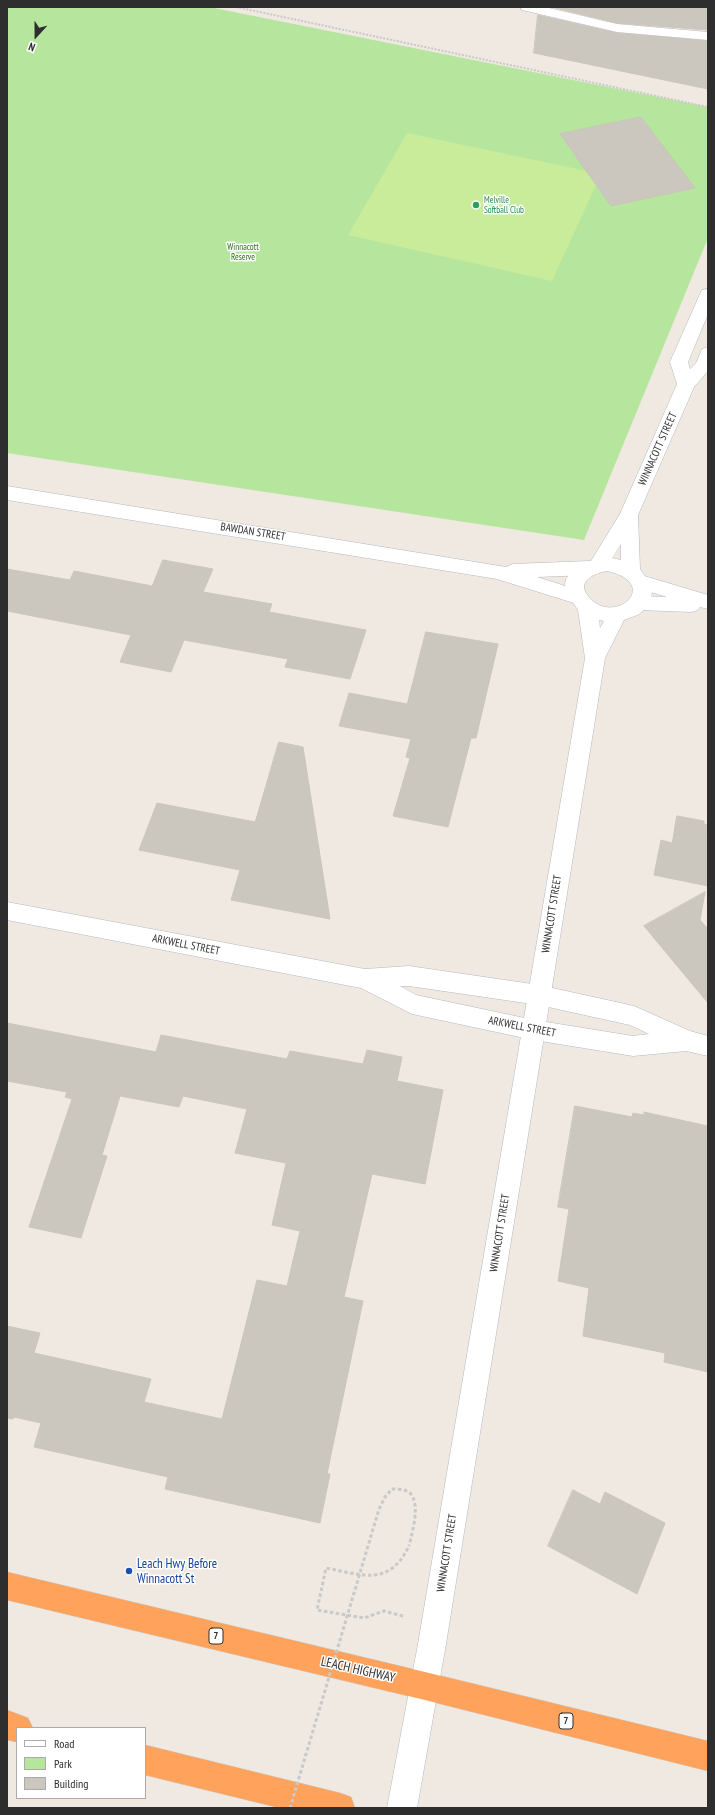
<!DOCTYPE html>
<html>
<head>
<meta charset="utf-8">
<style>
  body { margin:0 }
  #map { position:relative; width:715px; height:1815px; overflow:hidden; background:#efe9e1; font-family:"PT Sans Narrow",sans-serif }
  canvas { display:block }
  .frame { position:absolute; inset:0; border:8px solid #2e2e2e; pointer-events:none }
  .legend { position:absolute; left:16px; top:1727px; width:130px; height:72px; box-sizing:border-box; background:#fff; border:1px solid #ababab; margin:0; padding:5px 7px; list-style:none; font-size:12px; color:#2e2e2e }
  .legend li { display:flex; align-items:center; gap:8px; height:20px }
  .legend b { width:20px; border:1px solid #ababab }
  .north { position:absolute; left:16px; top:16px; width:40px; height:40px; -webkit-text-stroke:3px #fff; paint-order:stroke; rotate:201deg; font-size:11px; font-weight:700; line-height:16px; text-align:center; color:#2e2e2e }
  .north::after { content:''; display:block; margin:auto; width:14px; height:18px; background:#2e2e2e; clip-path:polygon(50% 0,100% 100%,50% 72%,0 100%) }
</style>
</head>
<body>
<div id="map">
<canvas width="715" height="1815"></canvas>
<div class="frame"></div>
<ul class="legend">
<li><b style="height:5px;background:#fff"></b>Road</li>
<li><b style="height:11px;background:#b6e59e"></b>Park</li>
<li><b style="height:11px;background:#cbc7bf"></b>Building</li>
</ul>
<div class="north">N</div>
</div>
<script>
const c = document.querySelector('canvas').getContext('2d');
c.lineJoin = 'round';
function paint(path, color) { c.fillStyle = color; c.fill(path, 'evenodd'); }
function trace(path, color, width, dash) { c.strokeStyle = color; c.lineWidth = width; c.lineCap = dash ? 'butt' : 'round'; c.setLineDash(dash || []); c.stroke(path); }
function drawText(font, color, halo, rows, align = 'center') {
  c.font = font + ' "PT Sans Narrow",sans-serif'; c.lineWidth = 3; c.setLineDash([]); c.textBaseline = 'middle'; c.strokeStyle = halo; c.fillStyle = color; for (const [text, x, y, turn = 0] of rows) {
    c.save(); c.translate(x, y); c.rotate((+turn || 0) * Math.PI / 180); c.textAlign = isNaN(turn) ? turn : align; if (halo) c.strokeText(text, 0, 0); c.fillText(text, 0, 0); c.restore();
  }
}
paint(new Path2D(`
  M7 7H209L708 107V238L584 540 7 453Z`), '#b6e59e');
paint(new Path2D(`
  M407 133 601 174 552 281 348 235Z`), '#c9ec9a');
const building = new Path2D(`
  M552 7H708V30L617 23Z
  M538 15 617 33 708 41V89L534 53Z
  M641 117 695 188 611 206 560 134Z
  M163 560 213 569 203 592 272 604 269 612 366 630 350 679 285 667 288 659 184 640 171 672 120 662 131 635 7 611V569L70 580 74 571 152 586Z
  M426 632 498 644 476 738H471L448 827 393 816 410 758 406 757 411 739 339 726 349 693 407 704Z
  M279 742 303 747 330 919 231 900 240 870 139 850 157 803 255 822Z
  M677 816 704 821V824L708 825V886L654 875 661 840 672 843Z
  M705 892 700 920 708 929V1003L644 926Z
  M7 1023 156 1052 161 1035 287 1059 290 1051 363 1064 367 1050 402 1057 397 1081 443 1090 425 1184 372 1174 344 1297 363 1301 327 1474H330L320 1523 165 1489 168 1477 34 1447 41 1423 14 1417 13 1419 7 1418V1326L40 1333 34 1353 151 1379 144 1402 222 1419 257 1280 287 1286 300 1231 272 1225 286 1163 235 1153 247 1109 183 1096 179 1107 120 1096 102 1155 107 1156 81 1238 29 1227 72 1099 65 1097 67 1092 7 1081Z
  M575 1106 632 1117 633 1113 644 1115V1112L708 1126V1372L664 1362 665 1353 583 1336 589 1288 558 1281 569 1209 558 1207Z
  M573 1490 600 1504 605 1492 665 1523 637 1594 548 1546Z`);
paint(building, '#cbc7bf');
trace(building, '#cbc5ba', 1);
const street = new Path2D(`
  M520 7H545L617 24 708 32V40L617 32 522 10Z
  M7 486 506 567 513 564 589 561 596 563 599 568 596 573 589 575 537 577 584 592 587 597 584 602 577 604 497 579 7 500Z
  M641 575 708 595V609L700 607 698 610 691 612 639 610 632 608 629 603 632 598 639 596 667 597 634 587 631 582 634 577Z
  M7 902 365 969 409 966 539 985 634 1006 690 1031 708 1036V1056L686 1051 633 1056 534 1040 412 1014 361 988 7 920ZM400 986H409L539 1005 630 1025 649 1034 633 1036 534 1020 416 995Z`);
const secondary = new Path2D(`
  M708 289V314L688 362 690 369 696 363 702 349 708 347V371L694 387 638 515 640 569 650 583 652 593 650 602 640 614 624 620 605 658 446 1644 417 1808H387L418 1644 585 658 578 610 566 592 565 585 566 579 573 570 591 561 620 514 677 384 670 362 700 294 702 290ZM621 544V560L612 558ZM607 571C664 584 613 628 588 596 576 581 595 573 607 571ZM599 620 604 621 600 628Z`);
const highway = new Path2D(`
  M7 1572 425 1672 708 1741V1771L425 1700 7 1600Z
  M7 1710 28 1718 33 1728H17V1742L7 1740Z
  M145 1745 340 1793 351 1797 355 1808H280L145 1775Z`);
trace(street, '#b4b7c1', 1);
trace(secondary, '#b4b7c1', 1);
trace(highway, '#c9c9c9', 1);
trace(new Path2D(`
  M236 7 708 107`), '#c9c9c9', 2, [2, 1.5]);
trace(new Path2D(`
  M403 1616 384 1611 364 1618 317 1610 326 1568C363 1575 389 1587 409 1546`), '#c9c9c9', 3, [3.5, 2.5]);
paint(street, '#fff');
paint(secondary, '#fff');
paint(highway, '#ffa35c');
trace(new Path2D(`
  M290 1808 379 1509 385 1497 392 1489C398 1489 405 1489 410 1493 421 1504 412 1533 409 1546`), '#c9c9c9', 3, [3.5, 2.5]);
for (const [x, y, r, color] of [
  [476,205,4,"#2e9e5b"],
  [129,1571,4,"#1a4fb4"]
]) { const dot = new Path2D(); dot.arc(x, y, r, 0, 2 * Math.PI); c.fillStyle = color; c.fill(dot); trace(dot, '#fff', 1.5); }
drawText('9px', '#27864d', '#fff', [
  ["Melville",484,200],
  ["Softball Club",484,210]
], 'left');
drawText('9px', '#2c6e1b', '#fff', [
  ["Winnacott",243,247],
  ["Reserve",243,257]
]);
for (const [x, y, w] of [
  [216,1636,14],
  [566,1721,14]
]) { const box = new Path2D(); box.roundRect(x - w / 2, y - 8, w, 16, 3); c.fillStyle = '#fff'; c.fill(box); trace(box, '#2e2e2e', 1); }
drawText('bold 10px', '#2e2e2e', null, [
  ["7",216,1636],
  ["7",566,1721]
]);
drawText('11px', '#2e2e2e', '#fff', [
  ["WINNACOTT STREET",658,449,-66],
  ["BAWDAN STREET",253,532,9],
  ["WINNACOTT STREET",552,914,-81],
  ["ARKWELL STREET",186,945,11],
  ["ARKWELL STREET",522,1027,11],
  ["WINNACOTT STREET",500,1233,-81],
  ["WINNACOTT STREET",447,1553,-81]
]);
drawText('13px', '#164399', '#fff', [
  ["Leach Hwy Before",137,1564],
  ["Winnacott St",137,1579]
], 'left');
drawText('13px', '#2e2e2e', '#fff', [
  ["LEACH HIGHWAY",358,1670,13]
]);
</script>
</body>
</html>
